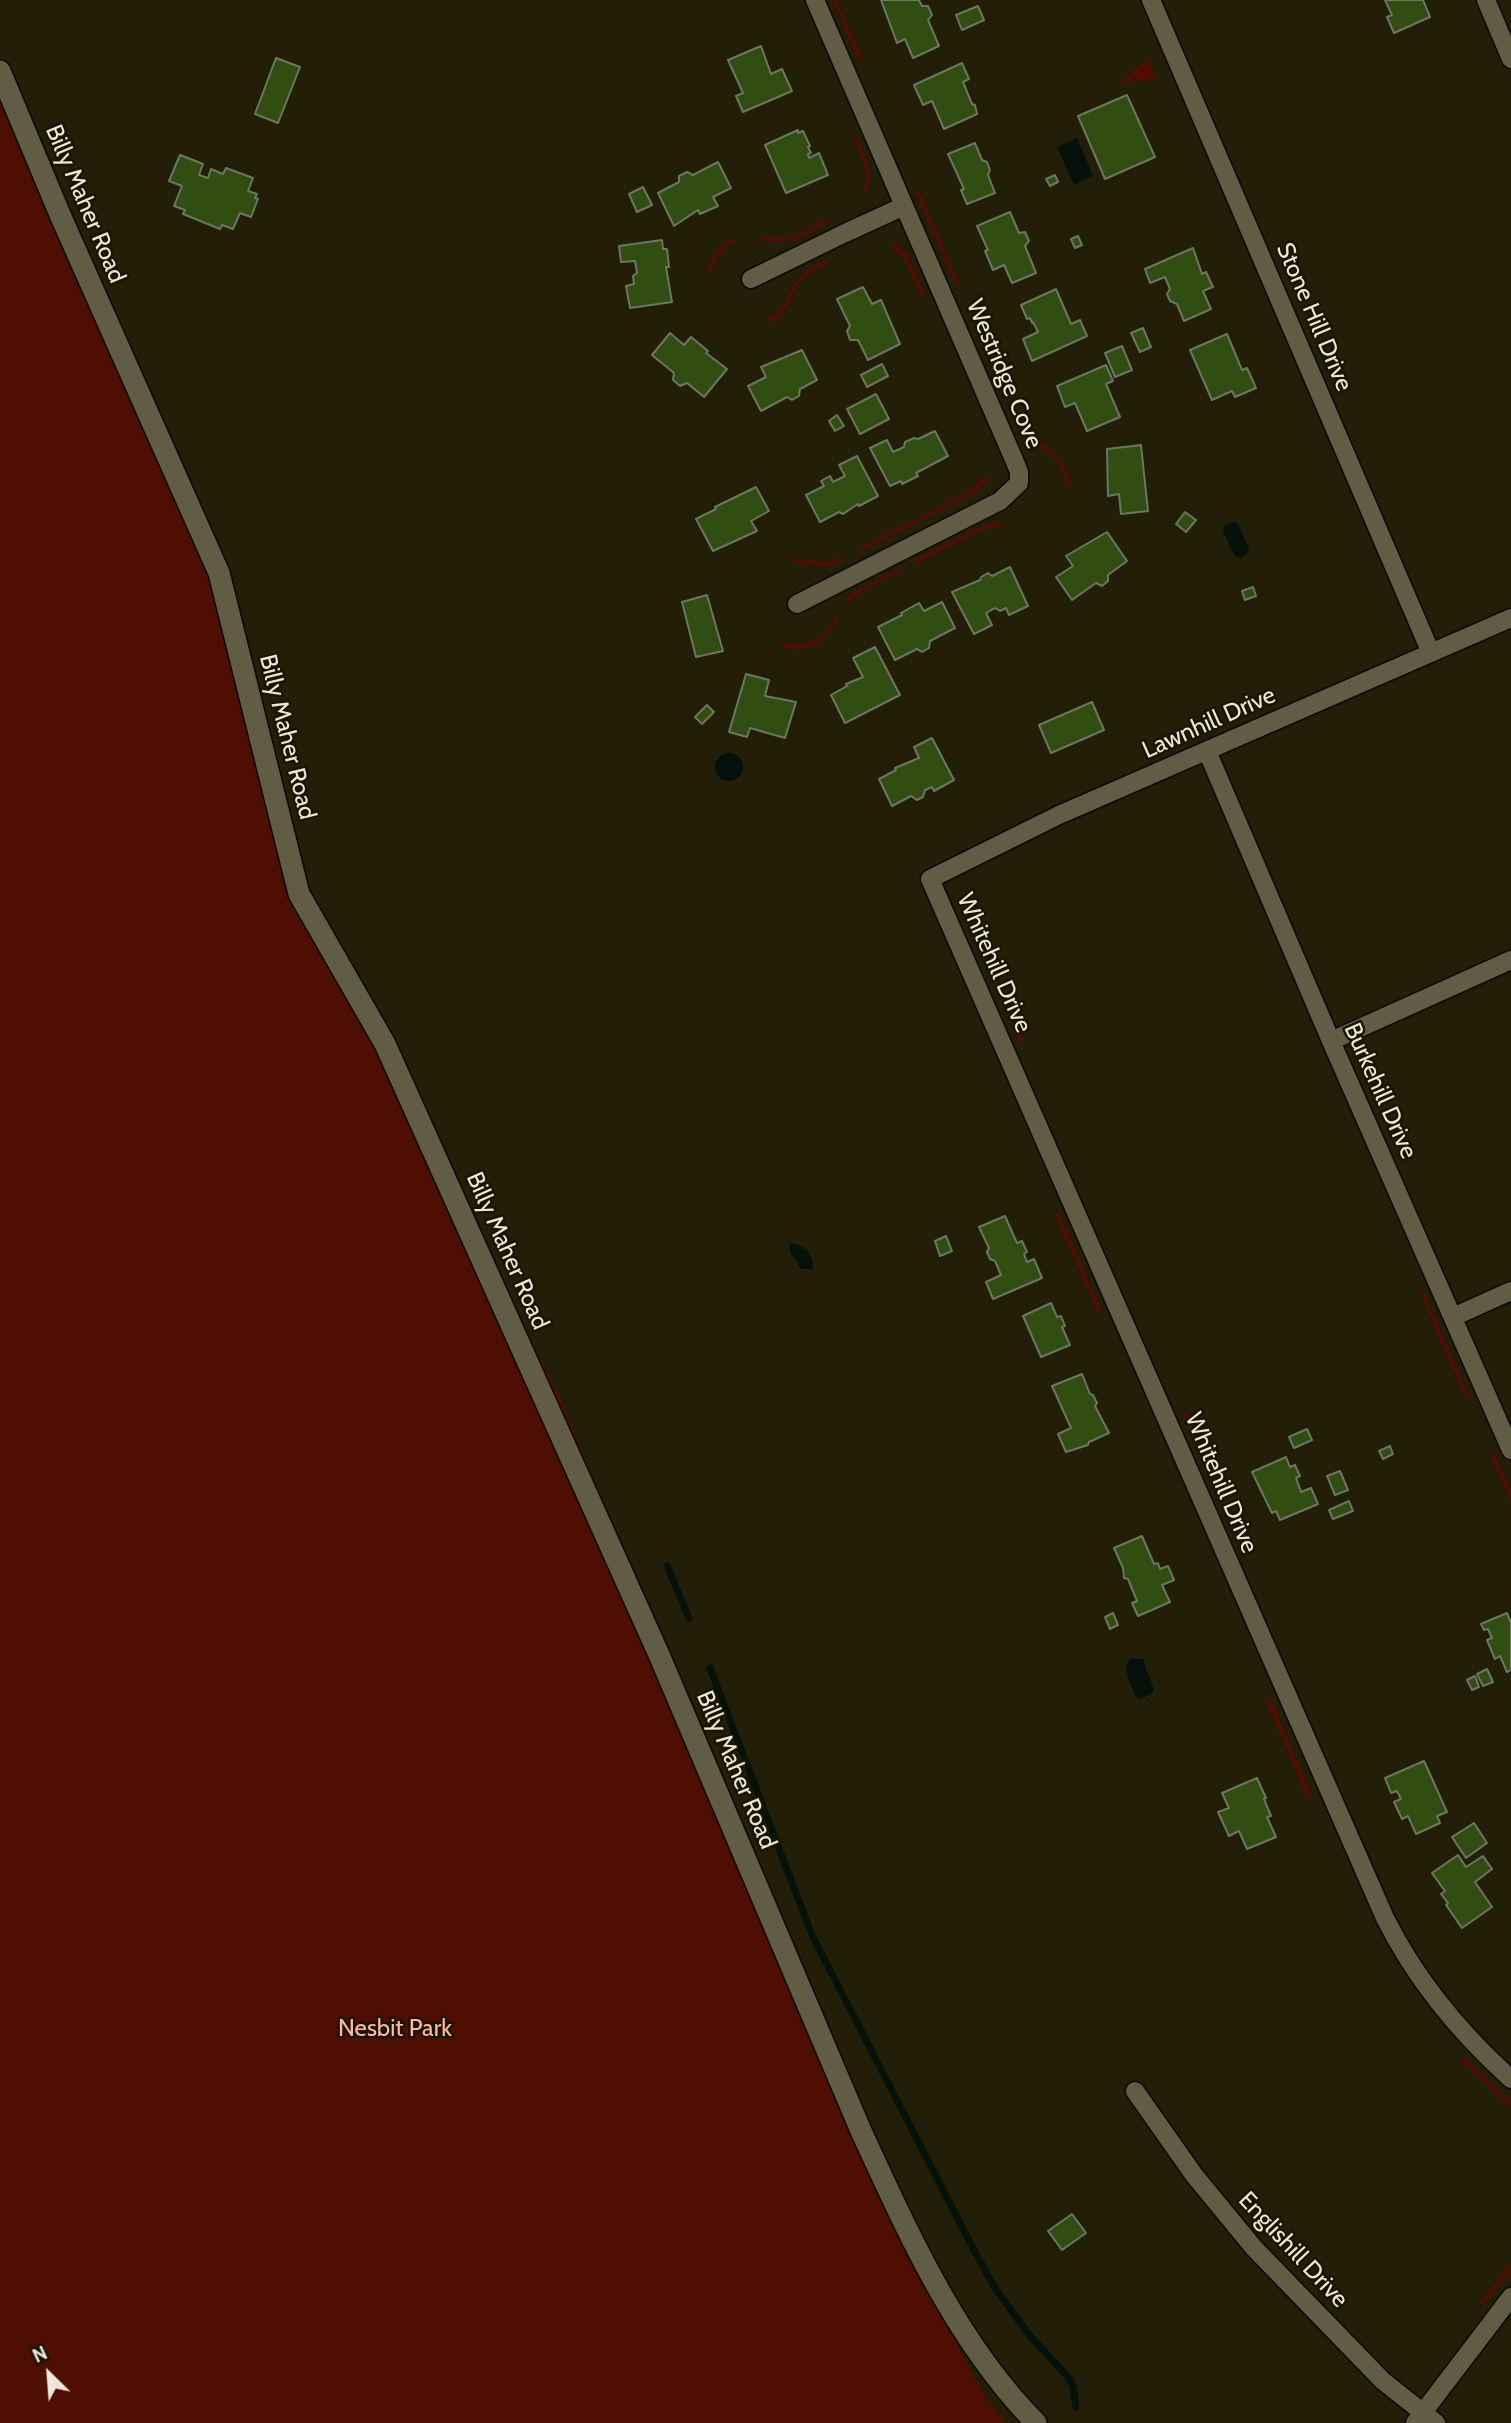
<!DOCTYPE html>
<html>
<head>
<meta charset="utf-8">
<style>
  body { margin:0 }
  #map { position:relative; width:1511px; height:2423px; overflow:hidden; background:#221e07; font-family:Cabin,sans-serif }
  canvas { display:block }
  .north { position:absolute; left:14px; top:2339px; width:70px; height:70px; -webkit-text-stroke:5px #191501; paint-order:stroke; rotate:335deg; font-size:19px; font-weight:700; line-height:28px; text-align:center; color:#ebe8da }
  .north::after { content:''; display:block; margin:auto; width:24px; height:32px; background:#ebe8da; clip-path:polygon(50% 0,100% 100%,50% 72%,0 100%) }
</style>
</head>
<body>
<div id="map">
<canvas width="1511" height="2423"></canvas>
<div class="north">N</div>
</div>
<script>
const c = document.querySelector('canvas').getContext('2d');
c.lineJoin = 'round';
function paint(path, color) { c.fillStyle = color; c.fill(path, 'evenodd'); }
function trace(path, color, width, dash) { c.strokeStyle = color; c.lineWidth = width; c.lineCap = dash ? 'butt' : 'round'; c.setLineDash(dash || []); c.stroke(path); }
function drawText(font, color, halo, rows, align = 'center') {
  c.font = font + ' Cabin,sans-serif'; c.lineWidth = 5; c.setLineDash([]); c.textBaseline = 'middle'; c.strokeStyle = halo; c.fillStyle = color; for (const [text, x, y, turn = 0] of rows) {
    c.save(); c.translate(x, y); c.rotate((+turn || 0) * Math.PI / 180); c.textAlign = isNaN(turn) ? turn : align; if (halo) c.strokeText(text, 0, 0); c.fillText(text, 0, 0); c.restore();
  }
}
paint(new Path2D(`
  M833 0H837L862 58 858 60Z
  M1148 59 1156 78 1119 84 1134 69Z
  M0 62 226 602 312 933 486 1250 557 1391 952 2335 986 2399 1007 2423H0Z
  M857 137C865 156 876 173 867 194L863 191C872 173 860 156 853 139Z
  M919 189 959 284 956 286 915 191Z
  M826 218 828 222C803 235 790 247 761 240L760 236C789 242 802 232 826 218Z
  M735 238 736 242C722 248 714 259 710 274L706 275C710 257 718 245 735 238Z
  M893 242 907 254 925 295 921 297 904 259 891 246Z
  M826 259 828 264C820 268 810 271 804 278 786 296 797 309 766 324V319C788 310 786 290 801 275 808 268 817 264 826 259Z
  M1033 439C1053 449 1069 461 1069 486L1065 484C1064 461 1048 452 1030 442Z
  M985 476 989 479 978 491 859 552 857 549 971 490Z
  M994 522H1000L1002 527 981 530 917 564 915 559 978 528Z
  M840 557 842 562 824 567 793 562 792 558 828 562Z
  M901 567 903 571 863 591 847 603 845 598 852 593Z
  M837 614 839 619C828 642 805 655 780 646L782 642C807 649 827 638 837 614Z
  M984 950 1024 1041 1020 1043 980 952Z
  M1059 1213 1102 1311 1098 1313 1054 1214Z
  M1424 1291 1470 1398 1466 1400 1420 1293Z
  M1186 1413 1218 1487 1214 1489 1182 1415Z
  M1494 1453 1511 1492V1503L1490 1455Z
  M1270 1698 1313 1797 1308 1799 1265 1699Z
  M1464 2057 1511 2102V2108L1460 2060Z
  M1511 2263V2270L1483 2306 1479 2303Z`), '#4e0f02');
paint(new Path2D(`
  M1077 138 1093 176 1074 185 1057 147Z
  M1233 522 1238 524 1249 549 1247 554 1240 558 1234 555 1223 531 1225 525Z
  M715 767a14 14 0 1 1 28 0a14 14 0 1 1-28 0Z
  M790 1243C806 1246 813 1253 813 1269H802L797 1265 798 1262 790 1253Z
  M1130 1659H1143L1154 1690 1152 1694 1140 1699 1136 1697C1131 1684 1122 1671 1130 1659Z`), '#05120c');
trace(new Path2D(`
  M667 1566 689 1618
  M710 1668 812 1935 975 2252 995 2288 1030 2336 1068 2377 1073 2386 1076 2407`), '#05120c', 7);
const building = new Path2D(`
  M881 0H919L922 6H928L932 15 928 20 939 46 913 58 905 39 897 43Z
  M1385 0H1423L1430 17 1394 33 1387 17 1392 15Z
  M978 6 984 20 962 30 956 15Z
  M761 46 771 74 782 69 792 91 743 112 736 96 743 93 728 60Z
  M276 58 300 67 278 123 255 114Z
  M962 63 969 79 963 82 972 104 975 105 977 114 944 129 932 101 923 105 914 85Z
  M1127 95 1155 157 1105 179 1078 116Z
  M798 130V133L803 131 810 146 808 147 811 153 808 154 809 158 819 153 828 175 786 193 765 145Z
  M975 143 982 160 987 162 990 170 988 175 995 193 967 204 961 190 964 189 948 154Z
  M180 155 203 164 199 175 208 178 211 169 223 174 226 168 253 178 248 191 257 194 255 198 258 199 251 217 240 213 233 229 222 225 220 229 183 214 185 210 174 206 182 186 169 181Z
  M718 162 731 188 713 197 718 206 700 214 698 210 674 226 658 193 679 182V176L687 172 693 175Z
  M1055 175 1058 182 1050 186 1046 179Z
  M643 187 652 205 637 212 629 194Z
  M1010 212 1019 233 1025 232 1029 241 1025 246 1036 273 1012 283 1004 265 993 270 985 251 988 250 977 226Z
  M1078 236 1082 245 1075 248 1071 239Z
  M662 240 663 249H667L669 267H666L672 302 630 308 626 286 634 284 633 276 637 273 635 261 621 262 619 246Z
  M1193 248 1202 274 1206 272 1213 287 1203 291 1211 309 1184 321 1177 304 1170 301 1167 294 1170 289 1165 277 1150 283 1145 269Z
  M863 287 872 304 881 300 900 344 868 360 858 340H850L847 331 850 326 837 299Z
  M1056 289 1071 324 1080 320 1087 336 1032 361 1023 339 1038 332 1033 322 1032 323 1030 318 1027 319 1021 305Z
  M1143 328 1151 347 1140 352 1131 333Z
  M670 333 684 345 691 337 708 351 706 353 727 369 704 397 687 383 680 386 673 380 674 373 652 355Z
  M1227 334 1242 370 1247 368 1256 388 1235 397 1232 391 1212 400 1190 350Z
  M1122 346 1132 370 1115 377 1105 353Z
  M802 350 817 380 800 389 799 396 792 400 787 397 761 411 748 386 766 377 761 367Z
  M882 364 888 376 867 387 861 375Z
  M1106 365 1113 381 1106 384 1120 417 1087 431 1075 403 1065 407 1057 386Z
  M876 394 889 419 860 434 847 409Z
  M837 415 844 426 835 431 829 421Z
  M935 431 948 456 916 473 918 476 902 484 901 481 890 486 870 448 887 440 893 452 904 447 905 442 914 438 918 439Z
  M1141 445 1148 511 1121 514 1119 494 1108 496 1107 449Z
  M857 456 878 496 859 506 858 504 843 514 839 512 820 522 806 495 824 486 821 481 830 476 833 482 845 476 839 465Z
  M756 487 769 511 751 521 757 531 713 551 696 519 716 509 715 507Z
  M1185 512 1196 520 1186 532 1176 524Z
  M1107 532 1127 561 1108 575V581L1102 586 1096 583 1072 600 1056 577 1073 566 1066 556Z
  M1010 567 1028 606 1009 615 1006 608 1000 611 995 608 986 613 992 625 974 634 952 592 980 580 981 577 988 573 992 576Z
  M1253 587 1256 596 1245 600 1242 591Z
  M707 595 723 651 696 657 682 602Z
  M942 602 955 628 930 641 929 648 922 652 917 649 895 660 878 627 902 615 901 613 919 603 924 611Z
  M875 647 900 695 845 723 831 695 847 686 846 684 863 677 853 658Z
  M746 674 769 680 765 696 796 702 785 738 750 728 747 737 729 732Z
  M1092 702 1104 730 1051 753 1039 725Z
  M707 705 714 712 702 724 695 717Z
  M932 738 954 780 934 791 932 787 925 790 923 797 917 800 911 796 892 806 879 779 896 770 895 768 919 758 914 747Z
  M1005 1216 1017 1243 1022 1241 1027 1252 1024 1254 1027 1262 1034 1259 1042 1278 993 1299 986 1282 1001 1275 995 1261 990 1259 987 1252 989 1248 979 1227Z
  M946 1236 952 1251 940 1256 935 1241Z
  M1051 1303 1057 1317 1061 1316 1065 1326 1062 1327 1070 1345 1041 1357 1023 1316Z
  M1082 1374 1090 1394 1093 1395 1097 1403 1095 1406 1109 1433 1089 1442 1088 1445 1066 1452 1058 1434 1071 1428 1052 1386Z
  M1307 1429 1312 1440 1294 1448 1289 1437Z
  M1390 1446 1393 1454 1383 1459 1379 1451Z
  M1286 1457 1290 1467 1295 1465 1300 1476 1296 1478 1301 1492 1311 1488 1318 1504 1280 1520 1276 1511 1272 1513 1252 1472Z
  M1340 1471 1348 1490 1335 1495 1327 1476Z
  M1349 1501 1353 1511 1333 1519 1329 1510Z
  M1142 1536 1154 1564 1158 1563 1160 1569 1168 1566 1174 1580 1162 1585 1170 1602 1138 1616 1132 1603 1137 1601 1128 1579 1124 1578 1123 1568 1114 1548Z
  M1113 1613 1118 1625 1110 1629 1105 1617Z
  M1507 1613 1511 1623V1670L1507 1672 1500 1656 1495 1659 1487 1640 1492 1638 1488 1629 1484 1630 1481 1624Z
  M1487 1669 1493 1682 1483 1686 1477 1674Z
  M1475 1676 1479 1687 1472 1690 1467 1680Z
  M1424 1761 1447 1812 1437 1816 1440 1823 1416 1834 1408 1816 1402 1819 1394 1802 1401 1799 1397 1791 1391 1793 1385 1778Z
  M1257 1778 1266 1798 1264 1799 1271 1816 1267 1817 1276 1837 1247 1849 1239 1831 1229 1836 1218 1812 1229 1808 1222 1793Z
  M1474 1823 1487 1843 1466 1858 1452 1837Z
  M1458 1855 1466 1867 1483 1856 1492 1869 1475 1882 1492 1907 1462 1928 1446 1905 1448 1903 1441 1894 1445 1891 1432 1873Z
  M1072 2214 1086 2233 1062 2250 1048 2231Z`);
paint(building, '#314d12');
trace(building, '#6b7761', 2);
const minor = new Path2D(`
  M1151 0 1431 653
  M1486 0 1511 59
  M751 279 843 234 904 206
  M797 604 1000 501 1019 483V472L1015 462 815 0
  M1511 618 1059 815 930 879 1385 1918C1416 1980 1460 2033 1511 2079
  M1207 751 1331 1041 1511 1450
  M1331 1041 1511 960
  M1453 1317 1511 1291
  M1135 2091 1194 2175 1254 2248 1383 2381 1436 2423
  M1415 2423 1511 2297`);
const secondary = new Path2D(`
  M0 71 61 217 219 573 299 894 385 1044 660 1657 861 2131C908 2233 956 2342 1036 2423`);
trace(minor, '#0c0800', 21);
trace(secondary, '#0c0800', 24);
trace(minor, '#615c44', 18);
trace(secondary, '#615c44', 21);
drawText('24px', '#ebe8da', '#191501', [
  ["Billy Maher Road",85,204,67],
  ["Stone Hill Drive",1314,317,67],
  ["Westridge Cove",1004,374,67],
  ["Lawnhill Drive",1209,723,-24],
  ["Billy Maher Road",287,737,76],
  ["Whitehill Drive",994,963,66],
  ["Burkehill Drive",1380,1091,66],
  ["Billy Maher Road",507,1251,66],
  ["Whitehill Drive",1221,1483,67],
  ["Billy Maher Road",736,1770,67],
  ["Englishill Drive",1293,2250,47]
]);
drawText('24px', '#feb7a6', '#191501', [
  ["Nesbit Park",395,2029]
]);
</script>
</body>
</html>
